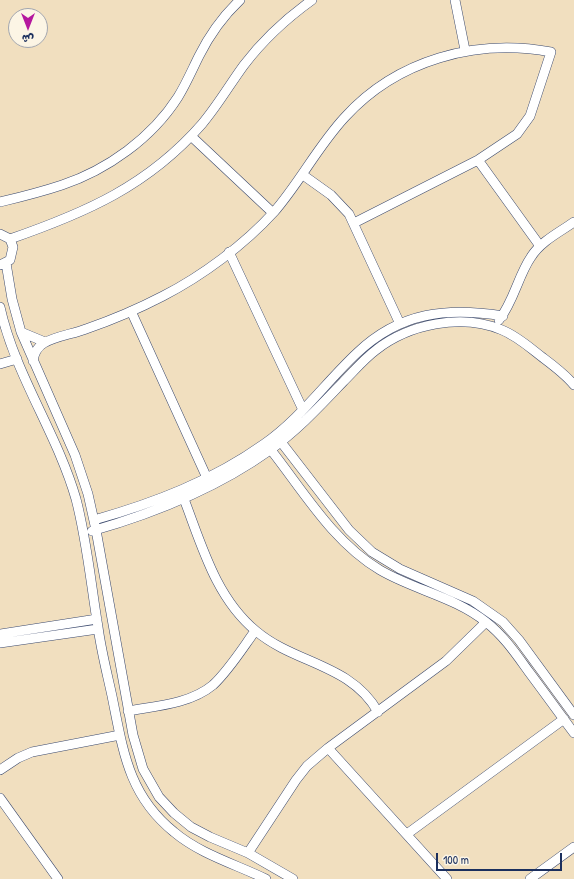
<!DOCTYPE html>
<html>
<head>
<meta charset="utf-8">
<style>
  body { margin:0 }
  #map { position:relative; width:574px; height:879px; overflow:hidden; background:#f1dfbf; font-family:"Patrick Hand","Playpen Sans Arabic",sans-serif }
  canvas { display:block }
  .north { position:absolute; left:8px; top:8px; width:40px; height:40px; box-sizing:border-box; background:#fcf5e5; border:1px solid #a2a6af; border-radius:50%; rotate:180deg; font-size:11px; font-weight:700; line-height:16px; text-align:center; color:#1b2f5e }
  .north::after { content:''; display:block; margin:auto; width:14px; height:18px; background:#b5179e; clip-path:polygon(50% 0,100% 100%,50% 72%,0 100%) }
  .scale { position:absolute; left:436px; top:853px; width:126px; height:18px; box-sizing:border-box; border:2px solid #1b2f5e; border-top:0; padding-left:5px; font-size:12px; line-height:14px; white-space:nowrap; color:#1b2f5e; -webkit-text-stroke:3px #fcf5e5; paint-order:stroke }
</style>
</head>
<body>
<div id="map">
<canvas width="574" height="879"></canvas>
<div class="north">ش</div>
<div class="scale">100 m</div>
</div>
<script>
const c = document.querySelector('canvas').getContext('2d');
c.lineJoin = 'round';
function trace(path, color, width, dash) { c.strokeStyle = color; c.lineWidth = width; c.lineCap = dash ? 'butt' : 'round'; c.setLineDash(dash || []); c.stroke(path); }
const minor = new Path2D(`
  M455 0 465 50
  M191 136 273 213
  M478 160 540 246
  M303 175 331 195 349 214 400 324
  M0 202C21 197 41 192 62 185 107 170 152 138 178 97 186 84 192 70 199 56 209 36 223 16 240 0
  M0 234 10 239 13 247 10 260 0 265
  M10 239C85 213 148 186 202 124 218 105 230 84 244 65 263 40 287 18 312 0
  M229 252 303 410
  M6 263 12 299 21 332 75 455 88 494 96 530 133 735 143 769 159 797 174 813 191 827 210 837 248 853 293 879
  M0 307C15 375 57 433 76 499 87 541 91 585 98 627 101 650 107 673 112 696 123 750 128 795 174 832 200 854 235 864 266 879
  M131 311 207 478
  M499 320C514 301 518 276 531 257 541 241 560 232 574 222
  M21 332 45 342
  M33 361C34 354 37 347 44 343 56 336 73 334 86 329 112 320 138 309 163 296 202 276 244 245 274 212 300 182 318 146 345 117 397 60 476 38 551 52L530 116 517 134 478 160 354 223
  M0 364 17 359
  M281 442 349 530 372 552 400 569 473 601 503 622 519 640 574 715
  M271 450C304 492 333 542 380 570 414 590 455 597 486 622 504 636 516 654 529 672 544 692 559 713 574 733
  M184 499C202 546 216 598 256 631 295 664 351 664 378 712
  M94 520C154 503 212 481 264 444 300 419 325 383 357 353 400 312 447 307 503 316
  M92 531C155 513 217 488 270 450 298 430 320 406 343 382 354 371 364 359 376 350 409 324 462 313 502 330 517 336 529 347 542 357 554 366 565 374 574 385
  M0 634 97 619
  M0 643 98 629
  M128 711C156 706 190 704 213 685 229 670 242 649 255 631
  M328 748 447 879
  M0 770 18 758 32 752 120 735
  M0 798 58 879
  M407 834 564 719
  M248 853 296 780 307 766 328 748 446 661 486 622
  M530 879 574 847`);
trace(minor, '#3b496d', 10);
trace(minor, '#fff', 9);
</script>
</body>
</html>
